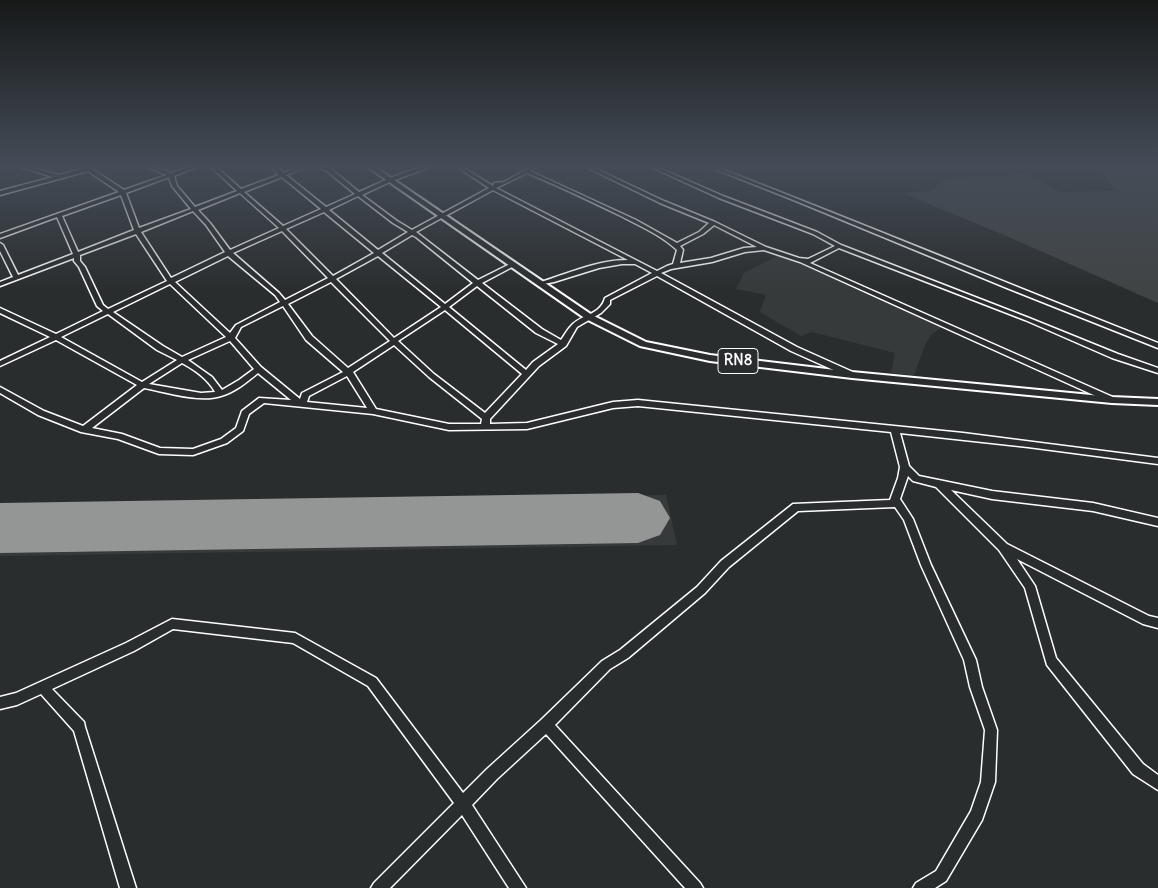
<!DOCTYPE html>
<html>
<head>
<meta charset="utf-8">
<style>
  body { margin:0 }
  canvas { display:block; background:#2a2d2e }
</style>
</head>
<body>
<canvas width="1158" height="888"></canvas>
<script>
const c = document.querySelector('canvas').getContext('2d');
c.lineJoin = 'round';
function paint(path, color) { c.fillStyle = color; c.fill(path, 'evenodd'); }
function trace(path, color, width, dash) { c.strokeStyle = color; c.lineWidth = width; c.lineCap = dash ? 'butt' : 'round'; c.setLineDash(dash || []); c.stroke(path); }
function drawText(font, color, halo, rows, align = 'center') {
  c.font = font + ' Delius,sans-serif'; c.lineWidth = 4; c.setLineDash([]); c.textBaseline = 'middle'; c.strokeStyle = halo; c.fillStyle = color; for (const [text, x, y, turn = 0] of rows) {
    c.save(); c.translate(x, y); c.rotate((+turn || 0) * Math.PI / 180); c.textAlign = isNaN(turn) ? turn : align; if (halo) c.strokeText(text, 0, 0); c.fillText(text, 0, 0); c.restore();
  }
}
paint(new Path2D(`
  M781 254 942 327 931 335 925 345 914 375 891 373 895 353 812 332 801 336 760 312 766 295 736 289 744 273Z
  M666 495 677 545 0 556V506Z`), '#373a3b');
paint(new Path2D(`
  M1097 167H1158V303L1011 238 903 193 931 191 943 179 1028 174 1060 192 1117 191Z`), '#414445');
paint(new Path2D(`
  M638 493 660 501 670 518 660 535 638 543 0 553V503Z`), '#949696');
const minor = new Path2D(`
  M21 167H28L59 175 85 168 84 167H89L124 190 167 175 148 167H154L171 173 190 167H196L174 176 177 186 195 207 237 191 211 167H216L241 189 279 175 271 167H276L284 173 300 167H306L286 175 326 207 355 194 327 171 318 167 331 169 359 192C378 184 410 167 430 167L392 181 362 195 397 221 412 230 489 188 457 167H462L493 186 494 183 504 182 531 167H536L530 171 636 220 677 243 699 232 709 223 660 203 586 167H592L664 201 715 222 766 247 799 258 808 259 835 246 813 234 719 198 651 167H657L723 196 817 232 841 245 1029 318 1118 354 1158 368V373L1112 358 1025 320 839 248 810 263 1115 398 1116 400 1112 403 1109 402 800 262 764 250 745 252 712 262 671 269 661 273 797 347 855 373 856 375 855 377H849L791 351 657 276 610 300V304L601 313 577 327 566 346 539 366 490 419V424L527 423 613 402 638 400 963 433 1158 458V464L1028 447 900 433 909 466 919 476 992 491 1093 503 1158 518V526L1093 511 992 499 951 490 1007 544 1149 616 1158 618V628L1143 624 1017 559 1035 586 1056 658 1143 764 1158 775V790L1133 774 1047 665 1025 588 999 550 936 487 913 481 908 476 900 499 913 519 931 565 976 660 982 687 997 730 995 782 982 820 946 881 935 888H913L916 883 936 871 971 811 981 782 985 730 970 687 964 660 921 565 904 520 895 507 798 511 729 567 705 593 628 658 610 669 555 725 700 883 703 888H685L546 734 497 779 472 805 526 888H509L462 815 390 888H371L374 883 454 803 368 686 293 643 173 629 134 651 52 689 84 722 85 727 136 888H120L74 731 41 694 17 705 0 709V697L16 693 126 643 172 619 295 633 376 678 463 793 487 769 541 720 602 661 620 650 697 587 721 561 793 504 890 500 898 478 900 467 891 432 638 406 613 408 527 429 449 430 373 414 264 403 249 414 243 431 227 443 193 455 159 454 118 439 81 432 38 415 0 393V387L44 411 83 426 137 385 56 340 0 366V361L50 337 0 313V308L56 334 103 311 97 306 79 267 74 261V258L0 286V282L13 277 0 251V243L3 245 18 275 73 254 57 217 0 238V234L119 192 88 171 0 195V191L53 177ZM527 173C559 186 590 201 621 216 640 226 661 235 677 250L673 264 667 266 657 271 496 188ZM169 177 172 186 191 209 139 228 126 193ZM282 177 321 209 283 226 244 192ZM493 190 628 260C597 260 567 274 538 283V285L554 282 599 268 622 264H635L652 273 605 298C600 316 581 314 571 326 567 330 564 336 561 340L542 329 482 283 514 266V264H510L478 280 416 232ZM240 193 279 228 230 250 210 223 198 210ZM121 195 134 230 78 252 62 216ZM358 196 393 223 408 232 378 250 329 210ZM193 211 206 225 225 252 171 278 141 232ZM324 212 374 253 333 276 286 229ZM714 225 757 247 744 248 711 258 680 263 683 250 680 246 703 234ZM282 231 328 278 285 300 279 293 233 253ZM136 234 167 281 108 309 103 305 85 267 80 261V255ZM412 235 416 237 473 283 445 304 382 253ZM228 256 275 295 280 302 236 325 230 333 175 282ZM378 256 441 307 394 338 336 279ZM331 282 390 341 348 368 312 336 288 304ZM170 284 226 337 182 357 163 346 113 312ZM477 286 536 333 558 344 533 362 526 370 449 307ZM283 306 306 340 343 372 302 393 300 399 261 367 235 338 241 327ZM445 310 522 374 485 413 434 374 398 341ZM108 314 157 350 177 360 142 382 61 337ZM230 341 254 369 239 380 222 390 212 377 188 360ZM394 345 429 377 482 419 481 424H449L376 409 353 372ZM182 363C195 370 208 379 215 392L201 393 149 384ZM258 373 291 400 259 398 242 411 236 428 221 439 193 449 160 448 122 434 92 428 144 388C166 392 199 403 221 396 235 392 247 382 258 373ZM347 376 367 408 307 402 309 396Z
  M710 167H716C864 224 1010 285 1158 343V348L1007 288 796 201Z`);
const major = new Path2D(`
  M368 167H375L592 315 646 342 710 355 852 372 1112 397 1158 399V405L1112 403 852 378 710 361 640 346 586 319Z`);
trace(minor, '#fff', 3);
trace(major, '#fff', 4);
paint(minor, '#2a2d2e');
paint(major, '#2a2d2e');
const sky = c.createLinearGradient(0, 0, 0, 291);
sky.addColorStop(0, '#171919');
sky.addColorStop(0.57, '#444c57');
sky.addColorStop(1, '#444c5700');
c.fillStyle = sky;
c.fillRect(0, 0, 1158, 291);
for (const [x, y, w] of [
  [738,361,40]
]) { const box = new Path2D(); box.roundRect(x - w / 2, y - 12.5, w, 25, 4); c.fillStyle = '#2a2d2e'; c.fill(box); trace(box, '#fff', 1); }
drawText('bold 15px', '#fff', null, [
  ["RN8",738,361]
]);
</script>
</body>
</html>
